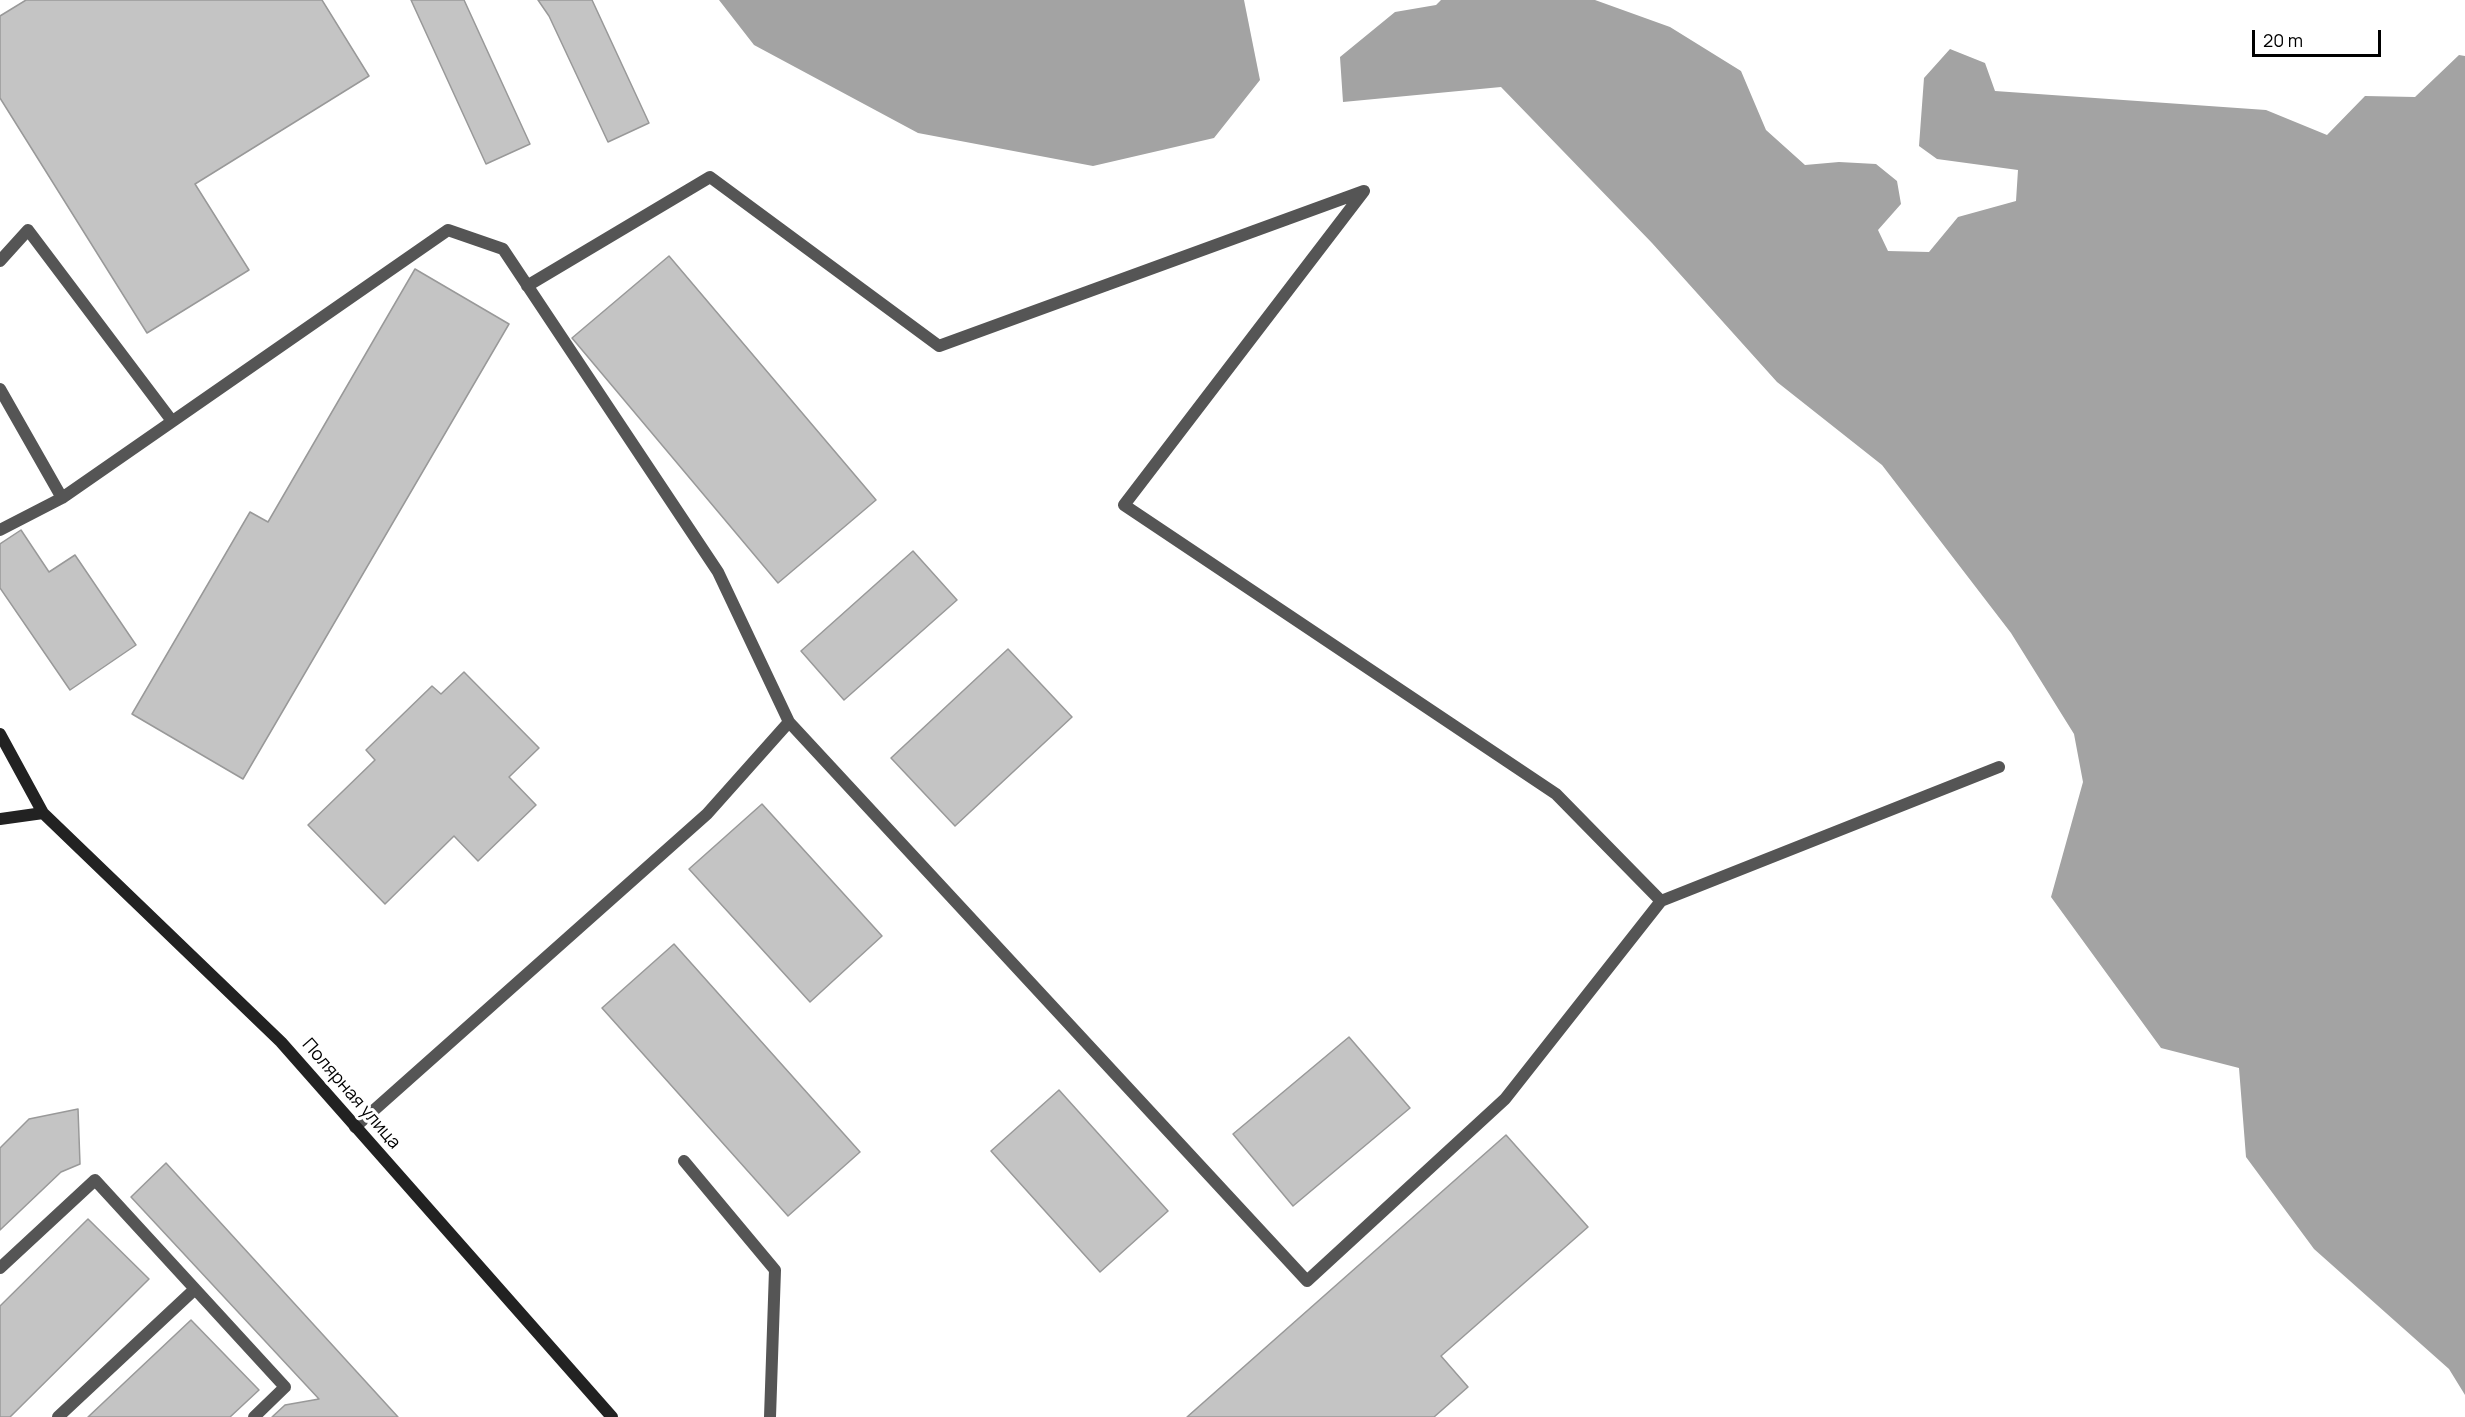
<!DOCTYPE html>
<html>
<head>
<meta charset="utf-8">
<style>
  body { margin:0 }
  #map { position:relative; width:2465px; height:1417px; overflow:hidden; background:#fff; font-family:Manrope,sans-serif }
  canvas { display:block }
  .scale { position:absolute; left:2252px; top:30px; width:129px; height:27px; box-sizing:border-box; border:3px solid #000; border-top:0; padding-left:8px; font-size:18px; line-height:21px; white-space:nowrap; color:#000; -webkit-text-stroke:4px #fff; paint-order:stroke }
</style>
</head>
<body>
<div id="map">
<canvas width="2465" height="1417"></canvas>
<div class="scale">20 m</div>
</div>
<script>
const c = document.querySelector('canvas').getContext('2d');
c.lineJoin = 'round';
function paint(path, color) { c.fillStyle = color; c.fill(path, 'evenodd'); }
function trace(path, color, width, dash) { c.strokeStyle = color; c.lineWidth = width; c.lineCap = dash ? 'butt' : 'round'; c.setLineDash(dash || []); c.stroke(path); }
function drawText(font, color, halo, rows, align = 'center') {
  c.font = font + ' Manrope,sans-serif'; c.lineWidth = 6; c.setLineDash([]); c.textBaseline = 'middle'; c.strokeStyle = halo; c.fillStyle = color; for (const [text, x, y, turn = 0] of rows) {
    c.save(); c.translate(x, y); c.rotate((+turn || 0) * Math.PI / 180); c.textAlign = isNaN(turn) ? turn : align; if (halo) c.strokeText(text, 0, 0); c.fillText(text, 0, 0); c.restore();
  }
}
paint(new Path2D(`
  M719 0H1244L1260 80 1214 138 1093 166 918 133 754 45Z
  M1441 0H1595L1670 27 1741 71 1766 130 1805 165 1839 162 1876 164 1897 181 1901 204 1878 230 1888 251 1929 252 1958 217 2016 201 2018 170 1937 159 1919 146 1924 78 1950 49 1985 63 1995 91 2266 110 2327 135 2365 96 2415 97 2459 55 2465 56V1395L2449 1369 2314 1249 2246 1157 2239 1068 2161 1048 2051 897 2083 782 2074 734 2011 633 1882 465 1777 382 1652 243 1501 87 1343 102 1340 57 1395 12 1436 5Z`), '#a3a3a3');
const building = new Path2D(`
  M26 0H322L369 76 195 184 249 270 147 333 0 98V16Z
  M411 0H464L530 144 486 164Z
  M538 0H592L649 123 608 142 549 16Z
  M669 256 876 500 778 583 572 338Z
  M415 269 509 324 243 779 132 714 250 512 268 522Z
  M21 530 49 572 75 555 136 645 70 690 0 588V544Z
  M913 551 957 600 844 700 801 651Z
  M1008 649 1072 717 955 826 891 758Z
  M464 672 539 748 509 777 536 805 478 861 454 836 385 904 308 825 375 760 366 750 432 686 441 694Z
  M762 804 882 936 810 1002 689 869Z
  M674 944 860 1152 788 1216 602 1008Z
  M1349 1037 1410 1108 1293 1206 1233 1134Z
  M1059 1090 1168 1211 1100 1272 991 1151Z
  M78 1109 80 1164 61 1172 0 1230V1148L29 1119Z
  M1506 1135 1588 1227 1441 1356 1468 1387 1434 1417H1187Z
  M166 1163 398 1417H272L285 1405 319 1399 131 1197Z
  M88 1219 149 1279 10 1417H0V1306Z
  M191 1320 259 1390 230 1417H88Z`);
paint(building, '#c4c4c4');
trace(building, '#999', 1.5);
trace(new Path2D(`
  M0 261 28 230 172 421
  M527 286 710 177 939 346 1364 191 1124 505 1556 794 1661 901 1999 767
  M0 389 62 498
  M0 530 62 498 448 230 503 249 718 572 789 722 707 814 355 1127
  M789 722 1307 1281 1505 1099 1661 901
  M684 1161 775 1270 770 1417
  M0 1268 95 1180 285 1387 254 1417
  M58 1417 195 1289`), '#555', 12);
trace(new Path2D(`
  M0 734 43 813 281 1042 612 1417
  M0 819 43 813`), '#222', 12);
drawText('18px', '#000', '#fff', [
  ["Полярная улица",351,1094,49]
]);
</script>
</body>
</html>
